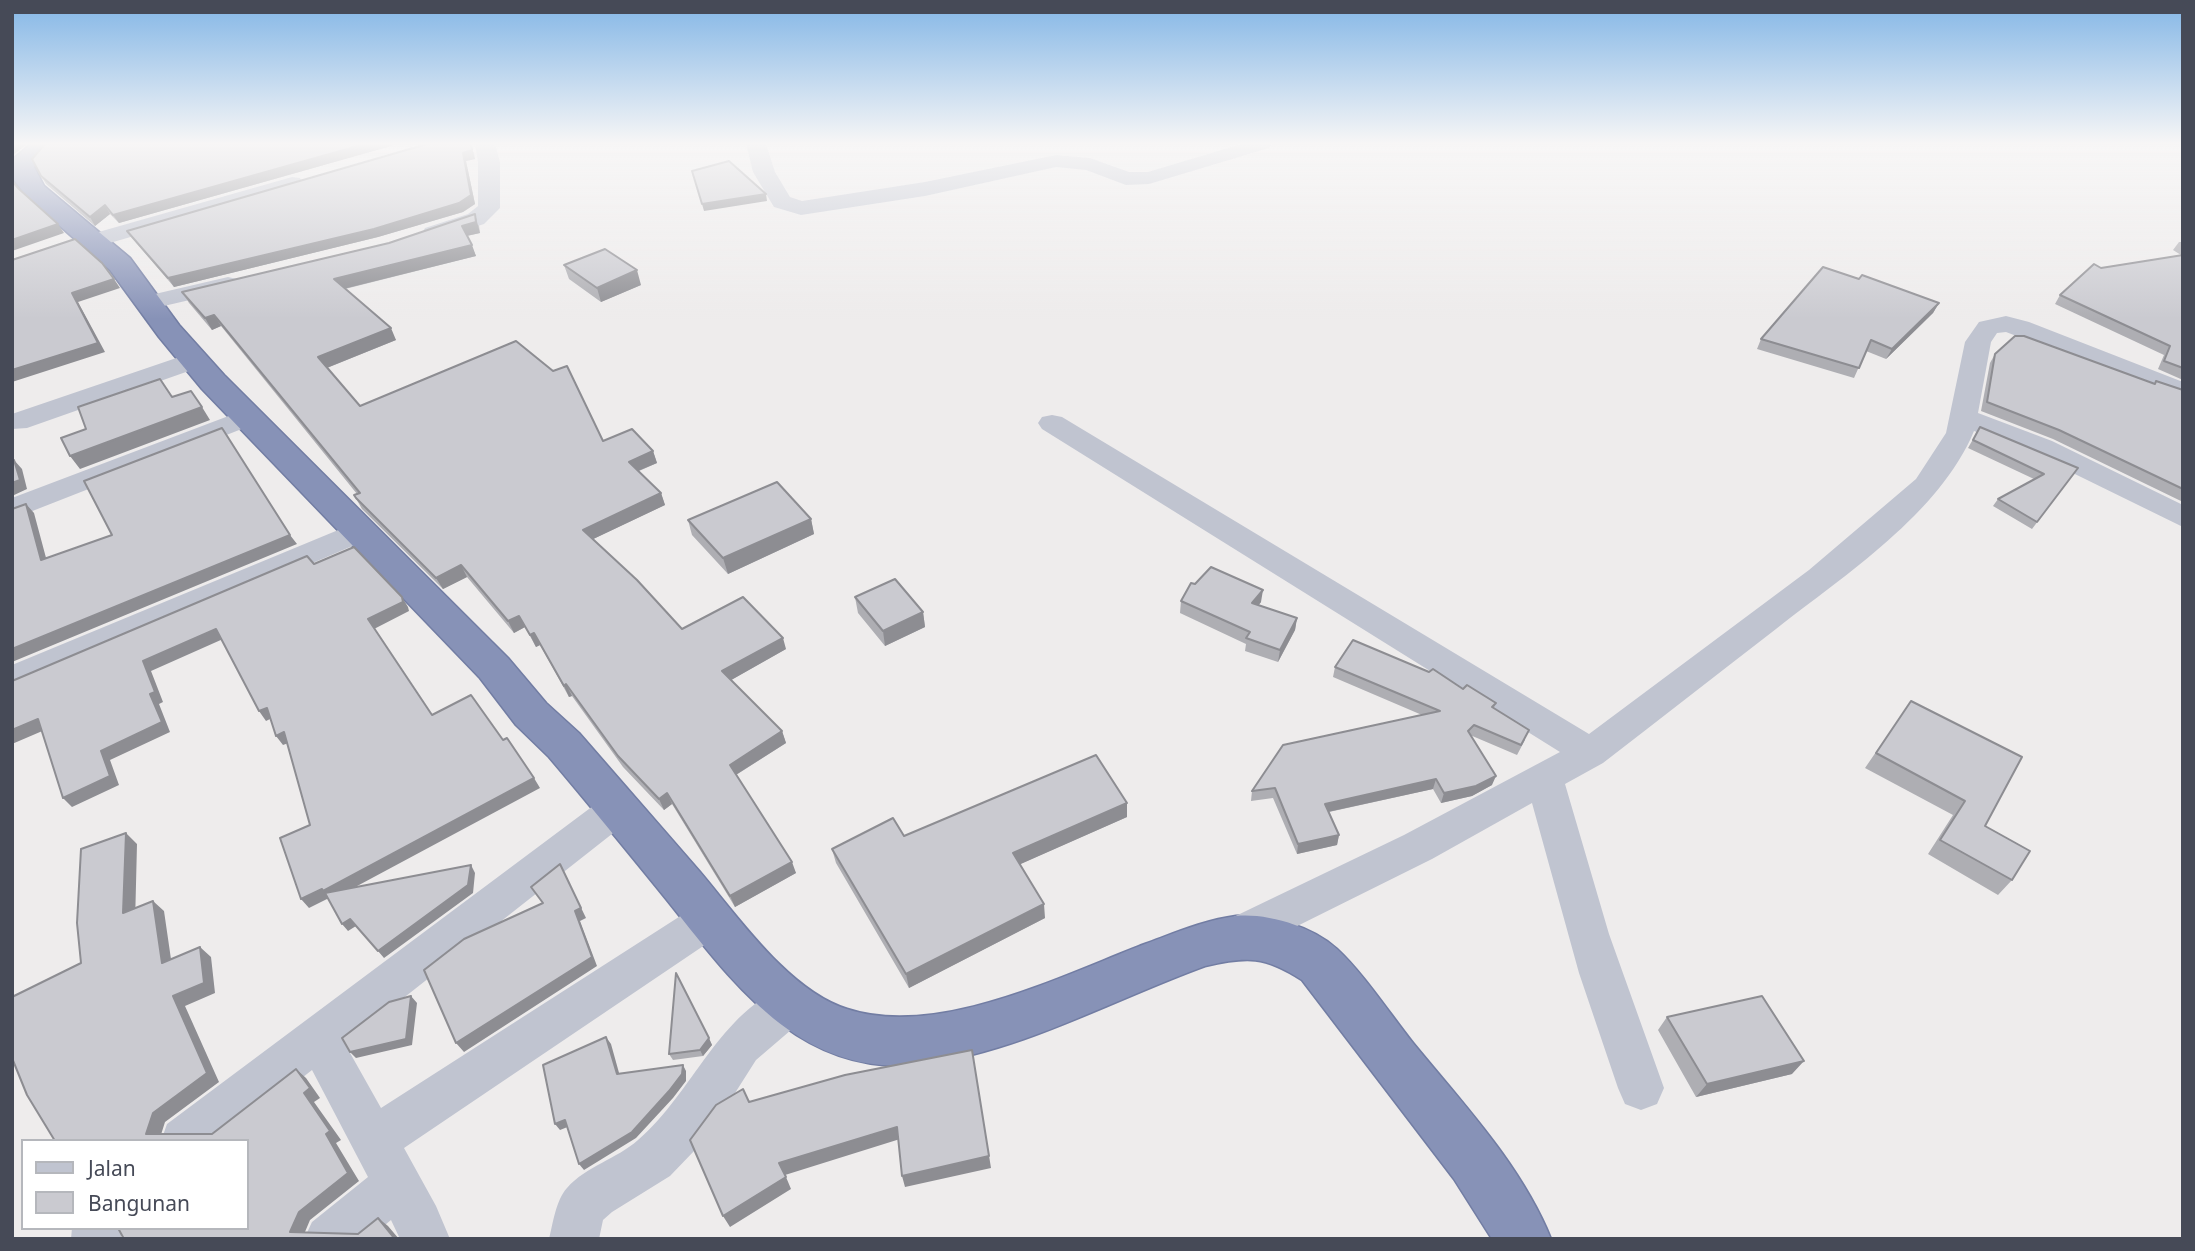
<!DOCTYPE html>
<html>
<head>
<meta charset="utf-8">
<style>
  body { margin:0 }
  #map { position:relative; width:2195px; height:1251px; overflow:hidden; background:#eeecec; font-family:"Noto Sans",sans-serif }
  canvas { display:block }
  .frame { position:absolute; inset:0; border:14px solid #464a57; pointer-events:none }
  .legend { position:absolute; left:21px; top:1139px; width:228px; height:91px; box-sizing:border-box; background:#fff; border:2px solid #b5b7bc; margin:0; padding:9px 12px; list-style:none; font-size:21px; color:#464a57 }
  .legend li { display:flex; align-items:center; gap:14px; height:35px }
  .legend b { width:35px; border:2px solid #b5b7bc }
</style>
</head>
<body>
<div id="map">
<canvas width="2195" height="1251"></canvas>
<div class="frame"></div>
<ul class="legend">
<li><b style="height:9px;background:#c0c4d0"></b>Jalan</li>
<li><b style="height:19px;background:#cacad0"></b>Bangunan</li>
</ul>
</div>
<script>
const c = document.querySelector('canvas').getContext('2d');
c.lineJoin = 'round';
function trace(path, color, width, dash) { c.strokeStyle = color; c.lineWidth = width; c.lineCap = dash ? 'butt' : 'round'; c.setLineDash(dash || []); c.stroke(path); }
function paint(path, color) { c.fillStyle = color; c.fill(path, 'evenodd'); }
const highway = new Path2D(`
  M31 144H57L34 167 44 186 130 258 179 325 224 375 508 658 546 703 579 733C619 779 660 826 700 872 738 917 789 991 847 1009 937 1039 1061 976 1145 944 1175 933 1205 920 1236 916 1268 913 1313 927 1337 949 1363 973 1390 1014 1413 1043 1463 1104 1521 1165 1551 1239H1492L1454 1179 1302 980C1265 956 1247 956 1205 966 1114 999 1022 1051 925 1064 802 1080 735 985 667 900 628 852 589 804 549 757L516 725 480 678 202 389 159 337 110 270 26 196 12 177V160Z`);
trace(highway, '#727da3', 3);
paint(new Path2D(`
  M475 144H495L500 162V208L484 224 433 240 425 238 422 233 425 228 468 214 478 206V162Z
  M746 144H766L775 172 790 197 802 201 925 182 1056 155 1090 158 1129 172H1148L1241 144H1272L1269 148 1149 184 1126 185 1086 170 1056 167 925 196 801 215 774 207 753 172Z
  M292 177 300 178 303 183 300 188 96 247 88 245 84 240 88 235Z
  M228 277 237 279 240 284 237 289 151 309 142 307 139 302 142 297Z
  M2006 316 2029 322 2183 382V400L2006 332 1997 333 1991 342 1978 413 2052 441 2183 505V527L2032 453 1974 431C1940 513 1845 575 1776 629 1718 674 1661 718 1603 763L1565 784 1609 934 1664 1088 1657 1104 1641 1110 1625 1104 1618 1088 1579 973 1532 803 1432 859 1251 949 1236 955 1221 949 1215 936 1221 923 1404 835 1560 752 1042 429 1038 423 1042 417 1052 415 1062 417 1589 734 1809 570 1916 479 1946 433 1965 342 1979 322Z
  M194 352 203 354 207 360 203 366 27 428 12 429V414Z
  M247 409 257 411 261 417 257 423 12 519V498Z
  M360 521 371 524 375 531 371 538 12 692V665Z
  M618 792 631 797 637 808 631 819 345 1044 381 1108 696 906 710 901 724 906 730 919 724 932 404 1148 436 1206 450 1239H400L391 1220 368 1239H304L312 1222 368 1177 312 1070 222 1141H161L167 1124 605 797Z
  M790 984 805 990 812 1004 805 1018 756 1060 709 1134 695 1150 670 1176 612 1212 603 1220 599 1239H549C553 1223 556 1200 567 1188 586 1166 617 1159 638 1140 694 1092 718 1012 790 984Z
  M72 1228H122L121 1239H71Z`), '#c0c4d0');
paint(highway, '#8792b7');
paint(new Path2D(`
  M45 144H398L119 223 110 214 95 226 46 184 41 176Z
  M474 152 475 159 466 161 475 204 463 212 378 237 174 287 133 239 127 231Z
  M479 225 480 233 467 236 476 256 345 289 396 340 327 368 360 406 603 441 653 451 657 463 639 471 661 493 665 505 593 539 682 629 786 649 731 680 782 731 786 743 736 775 796 873 735 907 672 804 664 810 623 767 572 696 569 697 540 645 536 647 525 627 514 633 467 577 443 589 362 509 354 495 357 494 221 326 212 330 189 303 182 292Z
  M2179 242H2183V380L2158 369 2164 355 2055 304 2060 295 2181 255 2173 250Z
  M564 265 641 285 601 302 569 279Z
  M1939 303 1933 313 1886 359 1866 351 1854 378 1757 349 1761 339Z
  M1995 354 2154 384 2156 381 2183 390V502L2053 439 1981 411 1990 363Z
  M1980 427 2078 468 2032 529 1993 506 1998 499 2034 479 1968 448Z
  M811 519 814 534 728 574 692 535 688 520Z
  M855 597 923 612 925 627 885 646 858 613Z
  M1181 601 1261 602 1259 605 1297 618 1295 630 1278 662 1245 651 1246 644 1180 613Z
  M1335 667 1463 689 1496 703 1494 708 1525 740 1517 755 1470 735 1492 785 1472 796 1441 803 1433 789 1329 812 1339 835 1337 845 1297 854 1273 798 1251 801 1252 791 1422 715 1333 677Z
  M1911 701 1985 826 2012 880 1998 895 1928 854 1953 815 1865 768Z
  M1127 817 1020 864 1045 918 909 988 836 863 832 849 904 836Z
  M676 973 712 1045 703 1056 673 1060 669 1054Z
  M1667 1017 1792 1074 1696 1097 1658 1030Z`), '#aeaeb3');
paint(new Path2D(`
  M12 144H27L12 156Z
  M365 144H398L119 223 113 215Z
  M471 144 475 159 466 161 475 204 463 212 378 237 174 287 168 278 463 153Z
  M766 194 767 201 704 211 702 204Z
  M105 205 110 214 95 226 90 217Z
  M475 214 480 233 466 236 462 226Z
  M58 224 64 233 12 251V240Z
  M472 245 476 256 339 290 334 279Z
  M637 270 641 285 601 302 597 288Z
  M114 279 120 288 78 302 105 352 12 382V370L72 293Z
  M1939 303 1933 313 1886 359 1892 349Z
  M214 315 221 326 212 330 205 318Z
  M391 328 396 340 324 369 318 357Z
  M202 407 210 420 80 469 70 456Z
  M653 451 657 463 633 473 629 462Z
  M14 460 22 469 27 489 12 496Z
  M661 493 665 505 587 542 583 530Z
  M26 504 34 513 49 569 41 560Z
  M811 519 814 534 728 574 723 558Z
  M290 535 297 544 12 662V649Z
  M461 565 467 577 443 589 436 578Z
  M1263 590 1261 602 1250 615 1252 603Z
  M402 597 408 607 409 611 374 629 368 619Z
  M923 612 925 627 885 646 883 631Z
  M519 616 525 627 514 633 508 621Z
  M1297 618 1295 630 1278 662 1280 650Z
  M216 629 223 639 151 671 163 702 159 704 170 732 110 760 119 785 72 807 63 798 101 751 150 694 143 661Z
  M534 633 540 645 536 647 530 635Z
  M783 638 786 649 726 683 722 671Z
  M566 684 572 696 569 697 564 686Z
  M267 708 274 717 266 721 259 711Z
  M38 719 47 729 12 744V730Z
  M782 731 786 743 734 776 730 765Z
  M284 732 291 742 283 745 276 736Z
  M1496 776 1492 785 1472 796 1441 803 1444 793Z
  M534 778 540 788 331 900 329 898 309 908 301 899Z
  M1436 779 1433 789 1323 813 1325 804Z
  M667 793 672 804 664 810 659 799Z
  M1127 803V817L1014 867 1013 853Z
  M126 833 137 844 135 924 123 913Z
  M1339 835 1337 845 1297 854 1298 844Z
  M792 862 796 873 735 907 730 896Z
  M560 864 586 918 580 921 597 966 464 1052 456 1043 575 911Z
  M471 865 475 873 473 893 384 958 378 951Z
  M153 901 164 911 173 973 162 963Z
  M1044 904 1045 918 909 988 906 974Z
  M350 919 356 926 348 931 342 924Z
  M200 947 211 957 215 993 185 1006 219 1082 165 1122 159 1141 146 1134 153 1113 173 996Z
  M411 996 417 1003 412 1045 356 1058 350 1052Z
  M606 1037 611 1044 621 1080 617 1074Z
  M709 1038 712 1045 703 1056 700 1050Z
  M972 1050 991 1168 905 1187 902 1176Z
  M1804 1061 1792 1074 1696 1097 1707 1084Z
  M683 1065 686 1071V1081L673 1098 636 1138 584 1170 579 1164Z
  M296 1069 306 1078 320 1098 314 1102 341 1140 336 1143 359 1181 310 1220 302 1239 290 1232 326 1134 304 1093Z
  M565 1120 570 1126 560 1130 555 1124Z
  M897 1127 900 1139 785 1175 779 1163Z
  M786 1177 791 1189 730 1227 723 1216Z
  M378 1218 388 1226 399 1239H395Z`), '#8d8d92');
const building = new Path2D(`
  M45 144H365L113 215 105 205 90 217 41 176 32 159Z
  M427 144H471L472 150 463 153 471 195 459 203 374 229 168 278 127 231Z
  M729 161 766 194 702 204 692 171Z
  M12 181 19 189 58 224 12 240Z
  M475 214 476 222 462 226 472 245 334 279 391 328 318 357 360 406 516 341 553 371 567 366 603 441 632 429 653 451 629 462 661 493 583 530 637 580 682 629 743 597 783 638 722 671 782 731 730 765 792 862 730 896 667 793 659 799 618 756 566 684 564 686 534 633 530 635 519 616 508 621 461 565 436 578 356 498 354 495 360 493 214 315 205 318 182 292 389 243Z
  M75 239 102 263 114 279 72 293 98 343 12 370V260Z
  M605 249 637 270 597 288 564 265Z
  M2183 255V368L2164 361 2170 346 2060 295 2094 264 2101 268Z
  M1823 267 1859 279 1862 275 1939 303 1892 349 1871 340 1859 368 1761 339Z
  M2015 336H2024L2155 384 2156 381 2183 390V489L2059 430 1987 402 1995 354Z
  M160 379 172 397 191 391 202 407 70 456 61 438 86 429 78 407Z
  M1980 427 2078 468 2037 522 1998 499 2044 474 1973 440Z
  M222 428 290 535 12 649V509L26 504 41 560 112 535 84 481Z
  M12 460H14L20 480 12 483Z
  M777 482 811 519 723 558 688 520Z
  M354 547 402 597 403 602 368 619 432 715 471 695 503 740 507 738 534 778 323 891 322 889 301 899 280 838 310 825 284 732 276 736 267 708 259 711 216 629 143 661 155 692 150 694 162 722 101 751 110 776 63 798 38 719 12 730V681L307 556 314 564Z
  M1211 567 1263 590 1252 603 1297 618 1280 650 1246 638 1250 632 1181 601 1191 583 1195 584Z
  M895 579 923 612 883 631 855 597Z
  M1353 640 1429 672 1433 669 1463 689 1467 685 1496 703 1492 707 1529 730 1521 745 1474 725 1468 731 1496 776 1476 786 1444 793 1436 779 1325 804 1339 835 1298 844 1275 788 1252 791 1283 745 1440 711 1335 667Z
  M1911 701 2022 757 1985 826 2030 851 2012 880 1940 840 1965 801 1876 753Z
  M1096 755 1127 803 1013 853 1044 904 906 974 832 849 893 818 904 836Z
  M126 833 123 913 153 901 162 963 200 947 204 983 173 996 207 1073 153 1113 146 1134H212L296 1069 310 1088 304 1093 330 1131 326 1134 348 1173 299 1212 290 1232 358 1234 378 1218 395 1239H124L118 1228H247V1141H55L27 1095 12 1058V997L81 963 77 923 81 849Z
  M560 864 581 908 575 911 592 957 456 1043 424 970 464 939 543 903 531 887Z
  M471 865 468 885 378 951 350 919 342 924 325 893Z
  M676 973 709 1038 700 1050 669 1054Z
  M411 996 406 1039 350 1052 342 1038 389 1002Z
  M1762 996 1804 1061 1707 1084 1667 1017Z
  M606 1037 617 1074 683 1065 682 1074 669 1091 632 1132 579 1164 565 1120 555 1124 543 1065Z
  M972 1050 989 1156 902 1176 897 1127 779 1163 786 1177 723 1216 690 1140 716 1105 743 1089 749 1102 845 1075Z`);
paint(building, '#cacad0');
trace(building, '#8d8d92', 2);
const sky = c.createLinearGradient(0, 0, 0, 319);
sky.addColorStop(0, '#83b6e6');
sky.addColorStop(0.45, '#f7f6f6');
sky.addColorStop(1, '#f7f6f600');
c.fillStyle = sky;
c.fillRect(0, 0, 2195, 319);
</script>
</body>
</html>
